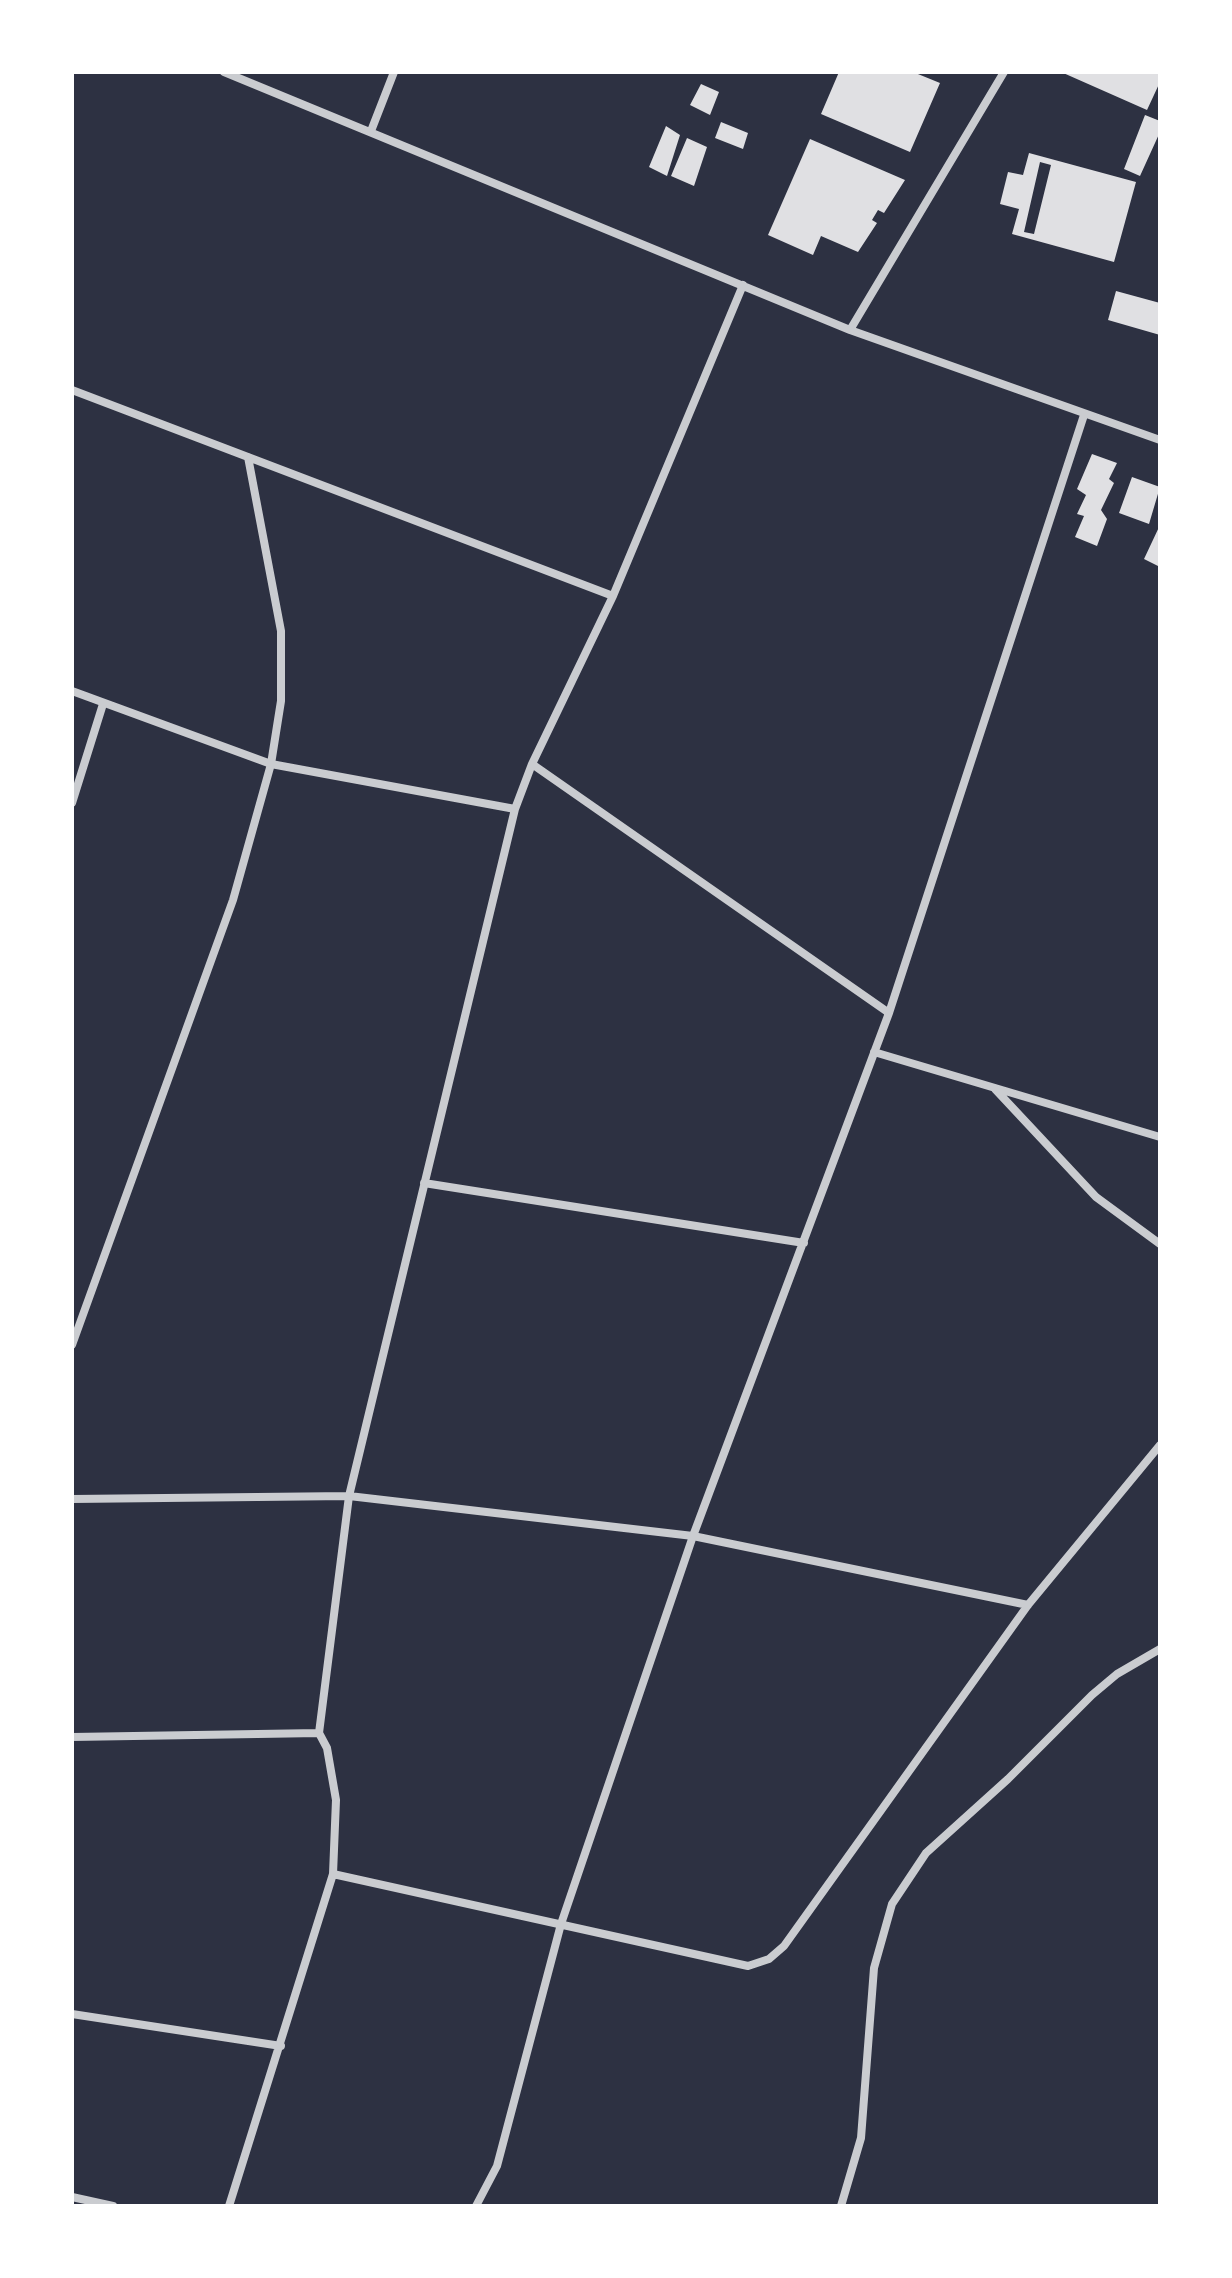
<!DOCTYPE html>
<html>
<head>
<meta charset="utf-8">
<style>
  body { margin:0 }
  #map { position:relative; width:1232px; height:2278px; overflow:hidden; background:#2d3142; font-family:Overpass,sans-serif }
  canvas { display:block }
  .frame { position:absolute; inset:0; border:74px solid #fff; pointer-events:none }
</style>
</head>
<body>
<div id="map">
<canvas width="1232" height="2278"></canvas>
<div class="frame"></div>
</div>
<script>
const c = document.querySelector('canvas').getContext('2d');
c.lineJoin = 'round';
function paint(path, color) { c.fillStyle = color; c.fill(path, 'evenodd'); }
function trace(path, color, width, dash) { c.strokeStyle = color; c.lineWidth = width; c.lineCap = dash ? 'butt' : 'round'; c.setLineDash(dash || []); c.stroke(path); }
paint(new Path2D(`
  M839 72H913L940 83 910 152 821 114Z
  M1061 72H1160V82L1147 110Z
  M701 84 719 92 710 115 690 105Z
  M1145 115 1160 121V132L1140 176 1124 169Z
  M721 122 748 133 743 149 715 138Z
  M666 126 680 135 667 176 649 167Z
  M687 138 707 147 694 186 671 176Z
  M810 139 905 180 884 213 878 210 872 220 877 223 858 252 821 236 813 255 768 235Z
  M1029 153 1136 182 1114 262 1012 234 1019 209 1000 204 1008 172 1023 175ZM1040 162 1051 165 1034 234 1024 232Z
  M1116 291 1160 303V335L1108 320Z
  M1092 454 1117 463 1109 479 1114 483 1101 510 1107 519 1097 546 1075 537 1084 516 1077 514 1086 495 1077 489Z
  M1132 477 1160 487 1149 524 1119 513Z
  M1160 525V567L1144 559Z`), '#e0e0e3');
trace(new Path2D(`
  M224 72 850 330 1160 440
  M371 131 394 72
  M850 330 1004 72
  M72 390 613 596
  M72 691 271 764 515 809
  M532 764 889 1013
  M72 803 103 704
  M874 1052 1160 1137
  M995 1089 1096 1197 1160 1244
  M424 1183 804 1243
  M72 1345 233 900 271 764 281 701V631L248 457
  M72 1499 349 1496 693 1536 1028 1605
  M72 1737 319 1733
  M333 1874 748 1966 769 1959 784 1946 1028 1605 1160 1445
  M72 2014 281 2046
  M72 2197 113 2206
  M229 2206 333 1874 336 1800 327 1748 319 1733 349 1496 515 809 532 764 613 596 743 285
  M476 2206 497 2166 561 1924 693 1536 889 1013 1084 415
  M841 2206 861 2138 874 1968 892 1904 926 1853 1008 1779 1092 1695 1117 1674 1160 1649`), '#caccd0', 8);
</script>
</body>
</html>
